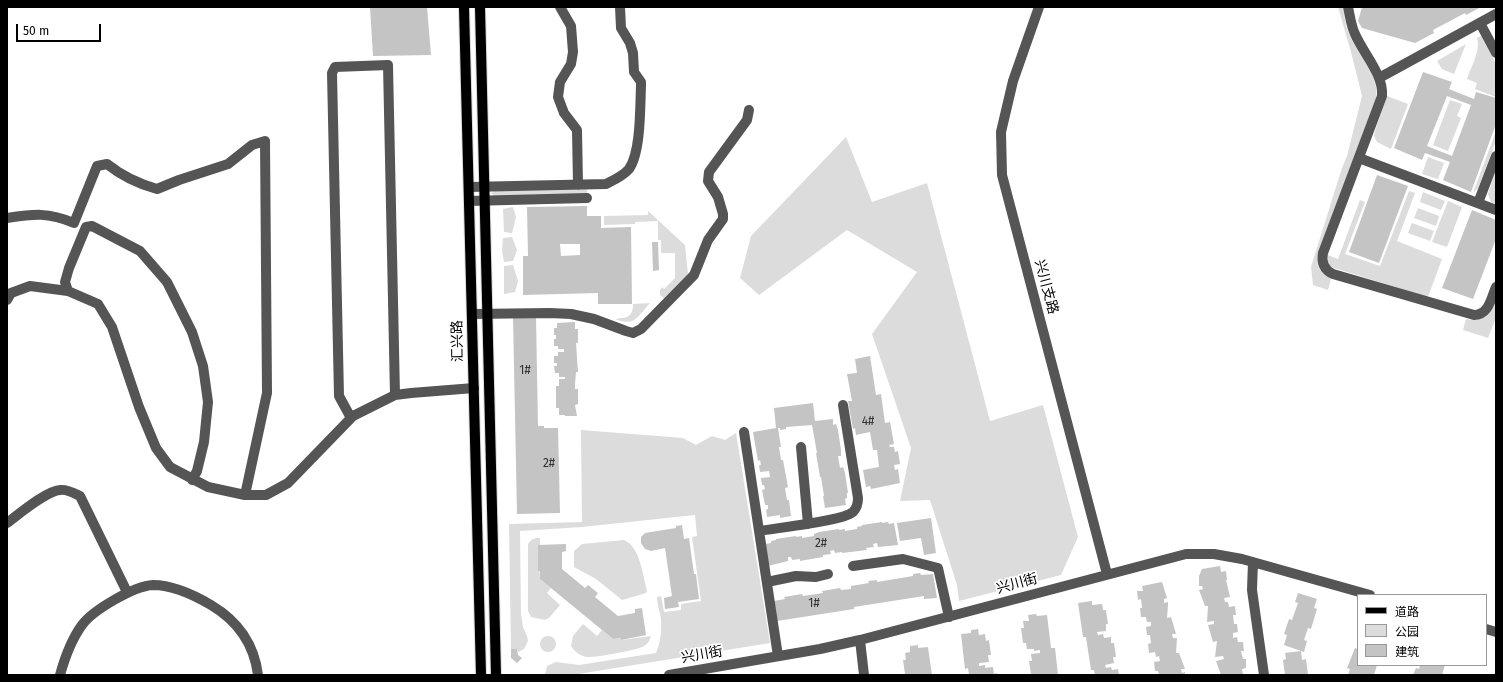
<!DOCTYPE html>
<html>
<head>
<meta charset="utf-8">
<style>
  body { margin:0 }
  #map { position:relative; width:1503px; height:682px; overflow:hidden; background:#fff; font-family:"Fira Sans","Noto Sans SC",sans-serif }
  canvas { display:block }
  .frame { position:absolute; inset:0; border:8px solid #000; pointer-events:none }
  .legend { position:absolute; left:1357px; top:594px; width:130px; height:72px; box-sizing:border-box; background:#fff; border:1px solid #999; margin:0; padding:5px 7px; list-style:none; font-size:12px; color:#000 }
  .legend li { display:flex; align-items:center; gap:8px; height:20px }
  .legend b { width:20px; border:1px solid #999 }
  .scale { position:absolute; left:16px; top:24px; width:85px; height:18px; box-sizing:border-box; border:2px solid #000; border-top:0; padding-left:5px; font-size:12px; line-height:14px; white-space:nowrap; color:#000; -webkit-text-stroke:3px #fff; paint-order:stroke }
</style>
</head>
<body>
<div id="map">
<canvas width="1503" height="682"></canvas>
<div class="frame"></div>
<ul class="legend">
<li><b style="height:5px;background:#000"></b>道路</li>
<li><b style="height:11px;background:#dcdcdc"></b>公园</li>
<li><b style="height:11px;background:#c4c4c4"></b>建筑</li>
</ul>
<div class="scale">50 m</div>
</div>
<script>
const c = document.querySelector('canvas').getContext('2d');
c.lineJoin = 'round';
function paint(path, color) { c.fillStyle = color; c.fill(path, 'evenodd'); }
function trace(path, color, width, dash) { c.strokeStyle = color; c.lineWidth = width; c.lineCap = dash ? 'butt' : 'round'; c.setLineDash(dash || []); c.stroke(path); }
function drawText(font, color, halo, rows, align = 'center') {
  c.font = font + ' "Fira Sans","Noto Sans SC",sans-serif'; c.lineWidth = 3.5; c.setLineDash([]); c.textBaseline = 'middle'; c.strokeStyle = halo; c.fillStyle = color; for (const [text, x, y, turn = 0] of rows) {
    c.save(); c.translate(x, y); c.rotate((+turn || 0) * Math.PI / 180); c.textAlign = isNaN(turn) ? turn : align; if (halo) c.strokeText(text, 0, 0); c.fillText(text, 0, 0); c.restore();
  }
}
paint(new Path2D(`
  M1338 7H1343C1345 16 1345 26 1349 34 1356 52 1381 79 1376 98L1317 257C1317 268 1322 274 1331 279L1328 290 1313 285 1311 267 1342 168 1347 156 1362 96 1351 52Z
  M1481 36 1496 64V97L1475 89 1477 83 1467 79C1471 67 1481 50 1477 38Z
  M1466 44 1454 74 1442 69 1437 61Z
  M1387 96 1408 104 1391 149 1377 142 1374 136 1375 131Z
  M1450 100 1462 104 1457 116 1461 118 1448 151 1433 145Z
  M1496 131V141L1478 188 1473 193Z
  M846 137 872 202 927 183 990 421 1043 405 1078 537 1061 575 959 601 957 585 930 500 900 501 911 448 872 334 917 272 847 230 759 295 740 278 751 236Z
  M1428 157 1444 163 1438 179 1422 174Z
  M1496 170V204L1491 202 1488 194Z
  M587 189V194L494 196 491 193 494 191Z
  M1409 191 1415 193 1397 241 1442 259 1428 297 1331 267 1327 262 1328 255 1338 259 1360 200 1365 202 1345 254 1380 266Z
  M1423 192 1445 201 1441 210 1420 202Z
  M1448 201 1462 207 1447 247 1432 242Z
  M513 207 516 217 512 233 504 232 503 209Z
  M1418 208 1439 216 1436 226 1414 218Z
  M648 211 685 245 688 274 664 298 660 295V290L662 287 664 289 675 278V253H661V240H658V221L635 222V224L604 225V216L648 215Z
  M1412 223 1434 231 1430 241 1408 233Z
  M512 237 517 250 513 261 504 262 502 251 503 238Z
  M513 265 518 281 515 292 504 294V266Z
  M1496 301V318L1488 338 1463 330 1466 319C1482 323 1491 316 1496 301Z
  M650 303C637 317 635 327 615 319 627 318 633 317 633 304Z
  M581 430 683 438 696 445 712 436 725 440 736 433 770 643 572 675 545 674 547 666 556 662 579 665 656 653C660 644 662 631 661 622 661 613 657 606 657 597L661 596 664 612 681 610V604L701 601 692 537 697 536 695 515 582 527 520 531 521 614 523 627 527 636 528 641 524 649 518 652 517 649H511L509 524 582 522Z
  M536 538H540V545H538L540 579 551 588 547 593 560 605 549 618 545 620 531 617 528 611V544L531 540Z
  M624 540C640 546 643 576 647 591L646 593 622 600 596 579 574 567V551L582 544Z
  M583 624 597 636 602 630 613 639 621 638 622 640 651 636C650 640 648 644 644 646 639 650 593 658 586 657 579 655 575 652 571 646L573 636Z
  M540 644a8 8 0 1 1 16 0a8 8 0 1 1-16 0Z`), '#dcdcdc');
paint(new Path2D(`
  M370 7H427L431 55 373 56Z
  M1362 7H1481L1466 15 1465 13 1433 30 1434 33 1415 43 1362 28 1358 21Z
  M1423 72 1452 82 1449 89 1474 99 1476 92 1496 98V124L1471 192 1443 180 1450 162 1425 153 1422 160 1394 148ZM1447 96 1471 105 1452 156 1427 146Z
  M1377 175 1408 186 1379 263 1349 252Z
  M587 206V216H601V228L631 227 632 304H598V293L523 295V256H528L527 207ZM560 244H580V255L561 256Z
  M1472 210 1496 220V239L1473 299 1442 288Z
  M652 242H658L659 270 653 271Z
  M513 316H536L538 426H544V428H558L560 513 517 514Z
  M575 322V329H578V343H576L578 372H576L575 385V389H578V404L575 405 577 416H565V415H559V408H556V386H559V379H565V377H559V373H555L554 366H557V363H554V356H558V352H564V349H558V346H554V339H556V335H554V328H557V323Z
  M870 356 876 395 881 394 885 423 890 422 894 444 889 445 890 447H894L895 452 898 451 900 464 894 465 895 470 898 469 900 483 871 489 870 486 866 487 863 470 879 467 877 450H873L870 432 856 435 855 428 853 429 848 401H852L847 374 857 373 855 359Z
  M813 403 815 421 833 419V425L836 424 838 430 841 450V456H838L840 468 843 467 845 473 848 493H847V498L845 499 846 505 825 508 823 496H824L821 477H820L816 453H817L812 425 786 427V429L780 430V428H778L781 447H779L781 460H783L788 487 785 488 787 500H789L791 516 780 518V515L767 517 766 510 768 509V505H765L762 490 765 489 764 485H762L761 478 770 477 769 471 760 472 759 465H761L760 460 758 461 753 432 776 428 774 408Z
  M931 518 936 553 924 555 921 538 900 541 897 523Z
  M882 522V523L888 522 889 524 894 523 898 545 878 547 877 543 873 544 874 547 866 548 867 550 842 553V552L835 553 834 550 830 551 831 554 823 555V557L800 561V559L792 560 791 557H788V561L768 566 765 544 771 543V541L776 540V539L796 536V537L802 536V538L814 536V534L819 532 839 529V530L845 529V531L857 529V527L862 526V525Z
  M682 525 684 539 689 538 694 574H696L699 599 678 602 679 607 665 609 664 598 672 596 665 548 651 551 645 549 641 543V537L645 533 676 528V526Z
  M566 544V551L562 552V569L585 588 588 585 598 593 595 597 618 616 635 613V609L642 608 646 635 621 640V638L613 639 540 579V571H538V545Z
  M1220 566 1221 572 1226 571 1227 580H1226L1230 597 1224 598 1225 602H1228L1229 607 1235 606 1236 615H1233L1234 624H1237L1238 632 1233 633V638L1237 637 1238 642H1243L1244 651H1241L1243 659H1246V668L1242 669 1243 674 1221 675 1216 661 1224 659 1223 656 1215 657 1217 641 1213 642 1208 625 1214 624V621L1207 622 1208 606H1205L1199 590 1203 589 1202 586H1199V576L1202 569Z
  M920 573 921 575 933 574 937 598 924 599V596L854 607V609L777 621 774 601 785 599 784 597 802 594 803 596 823 593 822 591 840 588 841 590 851 589V586L869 583 868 581 877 580V582L913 576V574Z
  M1162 582 1167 598 1164 599V603L1168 602V605L1167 618 1171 617 1174 627 1176 634H1172L1173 638H1177L1176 653H1179L1185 669H1181L1182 673 1185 672V675H1159L1158 671H1155L1154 662 1160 661 1159 656 1156 657 1155 652 1149 653 1148 644 1151 643 1150 635H1147L1146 627 1151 626V622H1147L1146 617H1141L1140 608H1142L1141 599 1138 600 1137 591H1143L1142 586Z
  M1298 593 1317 599 1314 608 1317 609 1311 629 1308 628 1304 640 1307 641 1304 652 1284 645 1287 635 1284 634 1289 619 1292 620 1298 603 1295 602Z
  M1092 601V605L1102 604 1103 610H1106L1108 624H1106V631L1097 632 1098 635 1103 634 1104 638 1111 637V643H1114L1116 657H1113L1114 663 1105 665 1106 668 1111 667 1112 670 1118 669 1119 675H1095L1094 670H1091L1086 637H1083L1078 603Z
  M1036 614 1037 616 1047 615 1051 648H1055L1058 675H1031L1029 661H1032L1031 654 1040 653V650L1034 651V649H1027L1026 643H1023L1021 628H1024L1023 621H1029L1028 615Z
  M978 629 979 635 985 634 986 641 989 640 991 655H988L989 662 979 663V666L985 665V668L993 667 994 674 997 673V675H969L968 668 965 669 961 634 971 633V630Z
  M918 645V648L928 647 932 675 905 674 903 660H906L905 653 910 652V646Z
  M1355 648 1358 649V665H1377L1374 675H1348L1350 669 1347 668Z
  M511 649H517L518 655 522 658 517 663 511 658Z
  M1301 651 1302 660 1306 659 1308 675H1285L1283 660 1286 659 1285 653Z
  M1420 665 1424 666V665H1445L1442 675H1413L1416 668 1419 669Z`), '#c4c4c4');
const major = new Path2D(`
  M464 7 481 675
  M480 7 496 675`);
trace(major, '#dbdbdb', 12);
trace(new Path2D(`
  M560 7 571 26 573 52 571 64 560 82 558 97 564 113 577 130 578 185
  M1039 7 1013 81 1001 132 1002 175 1107 574
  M1348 7C1350 16 1351 26 1355 34 1363 53 1384 75 1382 96L1323 253C1321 262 1324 270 1333 274L1474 315C1489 315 1491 298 1496 287
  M1480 23 1496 53
  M1379 78 1496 14
  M1359 158 1496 210
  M469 187 606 184C614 180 623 176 629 169 641 152 640 108 641 86V82L634 72 633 53 630 43 621 28 620 7
  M469 201 587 198
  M1478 203 1496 156
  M7 218C34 214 48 212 74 223L97 166 107 164C122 176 139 184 157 189L179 180 228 164 252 145 265 141 267 393 245 495 208 487 170 467 156 448 139 407 112 327 98 304 68 291 30 286 11 293 7 300
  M68 291 65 282 69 268 86 227 92 226 140 251 167 282 192 332 203 366 208 402 204 442 197 471 192 480
  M472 314 550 313 571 314 594 319 626 331 633 333 641 329 694 275 708 240 723 219V214L718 197 708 181 709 172 747 120 749 110
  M351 418 339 396 332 73 335 67 388 65 395 395
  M744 432 778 656
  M801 447 808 524
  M245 495H266L288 483 353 416 395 395 411 393 474 388
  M7 523C19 514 46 491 60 490 67 489 74 493 80 496L127 592
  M759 531C776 528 843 521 853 512 857 508 858 503 858 498L843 405
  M1253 562 1252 590 1264 675
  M853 566 903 559 938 568 949 617
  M767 582 796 576 816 577 828 574
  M1486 629 1496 632
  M860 640 864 675
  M60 675C65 657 71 640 82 625 93 610 134 586 153 585 173 585 194 595 211 605 238 621 254 643 258 675
  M669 675 820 649 860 640 1186 554H1214L1242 559 1370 595`), '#555', 10);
trace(major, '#000', 10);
drawText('12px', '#313131', null, [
  ["1#",525,371],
  ["4#",868,422],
  ["2#",549,464],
  ["2#",821,544],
  ["1#",814,604]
]);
drawText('14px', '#000', '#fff', [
  ["兴川支路",1046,287,75],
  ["汇兴路",458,341,-91],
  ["兴川街",1017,584,-15],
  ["兴川街",702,655,-10]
]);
</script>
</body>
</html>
